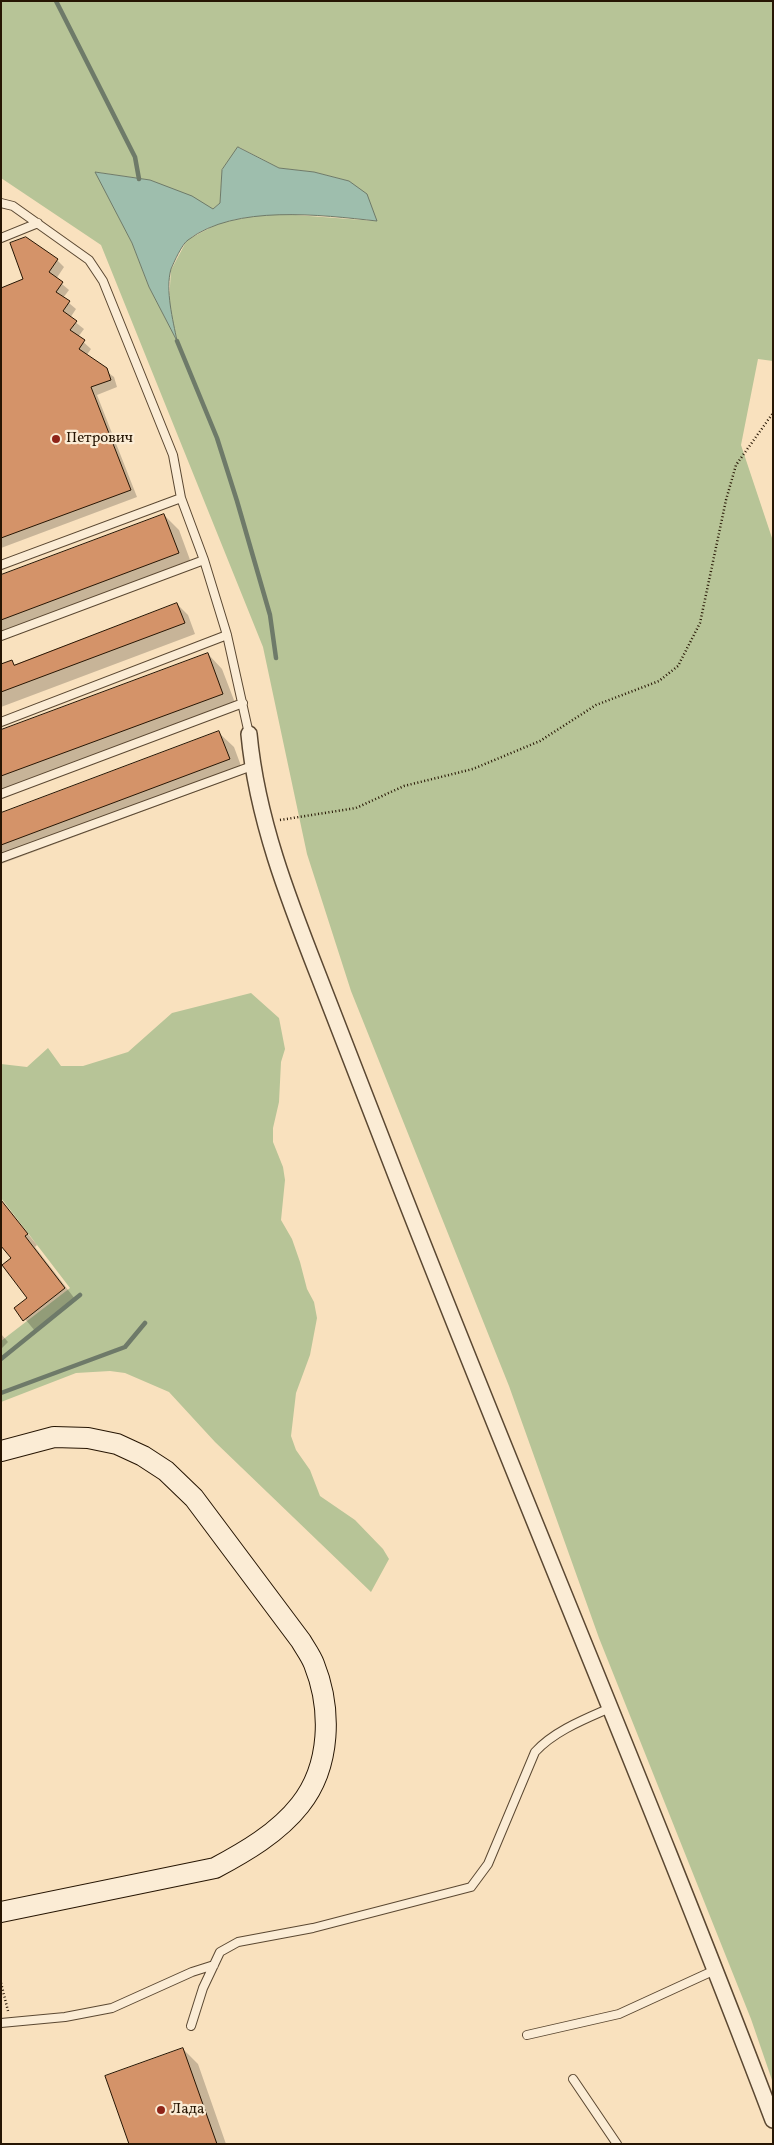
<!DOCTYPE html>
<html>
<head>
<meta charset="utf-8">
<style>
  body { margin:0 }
  #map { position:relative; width:774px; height:2145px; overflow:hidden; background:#f9e1be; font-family:Vollkorn,serif }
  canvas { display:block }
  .frame { position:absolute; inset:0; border:2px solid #261503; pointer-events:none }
</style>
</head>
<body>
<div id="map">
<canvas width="774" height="2145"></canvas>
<div class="frame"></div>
</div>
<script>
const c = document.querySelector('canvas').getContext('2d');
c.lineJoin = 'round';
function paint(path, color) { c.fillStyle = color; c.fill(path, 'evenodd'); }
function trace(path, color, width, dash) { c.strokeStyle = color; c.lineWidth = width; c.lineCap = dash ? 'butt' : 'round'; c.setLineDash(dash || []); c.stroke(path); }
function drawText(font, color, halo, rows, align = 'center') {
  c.font = font + ' Vollkorn,serif'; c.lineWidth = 4.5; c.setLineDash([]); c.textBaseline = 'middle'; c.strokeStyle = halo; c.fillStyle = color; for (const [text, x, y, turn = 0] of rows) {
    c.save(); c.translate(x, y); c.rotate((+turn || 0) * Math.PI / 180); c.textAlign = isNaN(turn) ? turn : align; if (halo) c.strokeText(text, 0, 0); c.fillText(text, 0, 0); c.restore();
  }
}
paint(new Path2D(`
  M1 1H773V361L758 359 741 445 773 541V2083L751 2019 599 1638 509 1386 351 991 307 854 263 647 101 245 1 178ZM239 147 279 168 314 172 349 181 376 221 269 213 219 223 187 240 171 270 169 302 176 339 149 287 132 243 96 172 150 180 213 209 220 203 222 170Z
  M251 993 279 1018 285 1049 281 1062 279 1102 273 1128V1142L283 1167 285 1180 281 1220 292 1239 300 1262 307 1289 314 1302 317 1318 310 1355 296 1393 291 1436 296 1450 310 1470 320 1496 355 1520 383 1549 389 1559 371 1592 215 1442 169 1392 125 1373 110 1371 76 1373 1 1402V1341L70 1288 1 1198V1064L27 1067 48 1048 61 1066H83L128 1052 172 1013Z`), '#b7c497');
const water = new Path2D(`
  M238 147 279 168 314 172 349 181 367 194 377 221C321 215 235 204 188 240 182 244 174 262 171 269 165 290 173 320 177 341L149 287 132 243 95 172 150 180 192 196 213 209 220 203 222 170Z`);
paint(water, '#9ebead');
trace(water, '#6e7a69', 1);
paint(new Path2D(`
  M57 260 64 267 56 279 69 290 63 298 76 309 70 318 84 329 78 337 91 349 86 356 114 377 117 387 97 395 137 497 1 548V289L25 280Z
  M164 515 179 530 193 568 1 640V576Z
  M177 604 188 615 195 634 1 707V666L12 662 15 665Z
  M208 654 222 669 237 708 1 796V731Z
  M219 733 234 747 244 774 1 864V814Z
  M3 1204 37 1245 35 1247 75 1299 35 1331 16 1308 29 1298 12 1258Z
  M1 1334 8 1342 1 1349Z
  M183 2049 198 2064 226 2144H131Z`), '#0003');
trace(new Path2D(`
  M56 1 135 157 139 179
  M177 341 217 438 237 501 270 615 276 658
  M1 1359 80 1295
  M1 1393 125 1347 145 1323`), '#6e7a69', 4.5);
const building = new Path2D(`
  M26 237 58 259 49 272 63 282 56 292 70 301 63 311 77 321 70 330 85 340 79 349 107 368 111 380 91 387 131 490 1 538V288L23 279 10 243Z
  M164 514 179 553 1 620V575Z
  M177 603 185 623 1 692V664L12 660 14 665Z
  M208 653 223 694 1 776V730Z
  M219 731 230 759 1 845V813Z
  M1 1200 28 1234 25 1236 65 1288 23 1321 14 1308 27 1298 2 1265 11 1258 1 1246Z
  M183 2048 217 2144H129L105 2076Z`);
paint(building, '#d49369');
trace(building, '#261503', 1);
const lane = new Path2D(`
  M1 203 13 206 89 260 103 281 173 455 181 498 204 560 227 635 249 734
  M1 238 38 223
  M1 565 181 498
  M1 636 204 560
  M1 722 227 635
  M1 794 243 703
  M1 858 252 766
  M1 2023 65 2017 112 2008 192 1972 214 1965
  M191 2026 203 1988 220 1952 238 1942 313 1928 471 1887 488 1864 535 1752C554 1731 585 1719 610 1708
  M527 2035 619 2014 715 1970
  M573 2079 617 2144`);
const street = new Path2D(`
  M249 734C257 819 288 898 319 977 345 1044 371 1111 397 1178 520 1493 653 1804 773 2120`);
const secondary = new Path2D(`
  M1 1451 54 1437 88 1438 117 1444 143 1456 166 1471 194 1498 301 1641C305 1648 311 1656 314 1664 332 1709 331 1766 300 1805 278 1833 245 1852 215 1868L1 1912`);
trace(lane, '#5b4832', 10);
trace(street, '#5b4832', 18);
trace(secondary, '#261503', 22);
trace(new Path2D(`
  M280 820 356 808 404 786 473 769 540 741 596 705 659 681 678 666 700 623 726 500 736 465 773 413
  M1 1983 8 2011`), '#261503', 2.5, [1, 2.5]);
trace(lane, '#fbecd5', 8);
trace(street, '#fbecd5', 15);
trace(secondary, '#fbecd5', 20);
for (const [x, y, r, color] of [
  [56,439,5,"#8f2418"],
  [161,2110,5,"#8f2418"]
]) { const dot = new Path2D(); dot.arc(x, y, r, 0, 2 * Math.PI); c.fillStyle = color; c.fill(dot); trace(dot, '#fbecd5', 2); }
drawText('15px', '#261503', '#fbecd5', [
  ["Петрович",66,439],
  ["Лада",171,2110]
], 'left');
</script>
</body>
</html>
